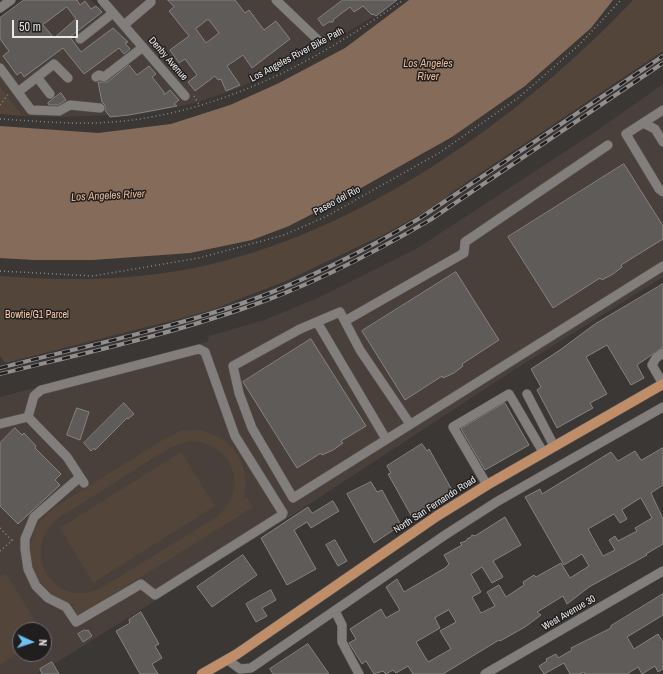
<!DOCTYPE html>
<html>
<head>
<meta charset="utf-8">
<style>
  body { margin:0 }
  #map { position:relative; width:663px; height:674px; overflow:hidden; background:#3a3735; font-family:"Archivo Narrow",sans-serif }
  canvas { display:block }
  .north { position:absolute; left:12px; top:622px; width:40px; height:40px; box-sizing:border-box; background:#201e1e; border:1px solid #706e6e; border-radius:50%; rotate:93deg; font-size:11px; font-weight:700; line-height:16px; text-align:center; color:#e9e7e6 }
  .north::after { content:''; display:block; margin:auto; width:14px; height:18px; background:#6ec2f3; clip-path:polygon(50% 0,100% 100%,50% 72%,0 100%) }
  .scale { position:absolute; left:12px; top:20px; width:66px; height:18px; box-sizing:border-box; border:2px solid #e9e7e6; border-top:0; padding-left:5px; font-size:12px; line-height:14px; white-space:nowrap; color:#e9e7e6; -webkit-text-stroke:3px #201e1e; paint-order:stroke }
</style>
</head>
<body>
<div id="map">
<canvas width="663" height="674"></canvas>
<div class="north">N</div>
<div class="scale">50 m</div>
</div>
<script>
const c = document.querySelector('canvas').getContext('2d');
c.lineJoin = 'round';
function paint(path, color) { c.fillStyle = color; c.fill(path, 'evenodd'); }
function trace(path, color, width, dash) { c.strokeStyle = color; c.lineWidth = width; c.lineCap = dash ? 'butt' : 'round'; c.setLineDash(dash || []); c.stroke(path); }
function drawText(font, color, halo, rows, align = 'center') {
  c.font = font + ' "Archivo Narrow",sans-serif'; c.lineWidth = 3; c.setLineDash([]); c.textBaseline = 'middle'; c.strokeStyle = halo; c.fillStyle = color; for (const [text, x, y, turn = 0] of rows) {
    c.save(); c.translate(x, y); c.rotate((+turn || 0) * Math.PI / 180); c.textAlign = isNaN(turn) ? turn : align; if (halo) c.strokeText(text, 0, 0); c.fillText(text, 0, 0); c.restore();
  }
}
paint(new Path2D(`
  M23 0H91L98 7 107 0H394L371 18 325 45 239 88 195 103 141 114 61 117 22 116 0 86V17Z
  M663 84V277L514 370 291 516 38 674H0V397L207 342 209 336 264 320 320 297 416 249 592 134ZM20 630H44V654H20Z`), '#49403b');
paint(new Path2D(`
  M633 0H663V51L452 192 438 205 383 235 286 281 242 298 212 310 171 321 5 363 0 356V276C65 281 129 281 194 268 357 235 520 120 633 0Z
  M0 86 22 116 0 114Z
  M197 430C232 435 253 466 243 500L247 498 253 507 77 617 71 608 75 605 54 597 37 580 31 565 29 548 37 525 54 508 166 438 181 431ZM190 441C234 441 251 492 215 518L98 590C49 607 19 547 60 517L171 447Z
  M181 452 215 506 93 583 60 528Z
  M6 574 41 630H20V652L0 665V577Z`), '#54453b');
paint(new Path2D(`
  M409 0H613L591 28 525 86 452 137 345 197 289 226 252 240 190 253 93 260H34L0 258V126L98 133 171 124 230 105 277 84 345 48Z`), '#856b5a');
const building = new Path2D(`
  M24 0H77L80 5 85 1 91 9 96 6 102 12 70 37 81 52 113 28 128 42 125 43 130 49 124 54 119 48 84 74 63 48 24 77 21 72 17 75 3 56 9 51 0 39V18ZM67 7 76 19 54 38 43 25Z
  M168 0H235L245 13 249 10 264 30 276 21 290 39 252 68 243 55 227 66 240 85 226 91 221 79 218 80 215 76 195 91 188 82 197 75 185 59 179 63 170 50 189 36 169 11 174 7ZM207 20H209L219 33 206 43 196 29Z
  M343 0H397L376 16 373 14 372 15 363 6 354 12 350 7 334 19 333 22H329L323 26 318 19Z
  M129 65 137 75 149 66 156 74 152 77 164 92V95L170 90 179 100 174 104 177 106 129 115 110 117 105 110V105L102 102 98 82H107Z
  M61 93 66 100 58 105H49L48 103Z
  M624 164 663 226V239L621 265 622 267 613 274 602 280 600 278 553 308 508 237Z
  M456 272 499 340 462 364 463 366 454 373 443 378 442 376 405 400 362 331Z
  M663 284V347L637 365 644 378 631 385 607 345 586 357 607 394 590 403 593 408 557 428 537 390 541 387 531 369 560 350 595 324Z
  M311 339 366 426 341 441 343 443 333 450 322 455 321 453 297 468 243 382Z
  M124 403 134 414 128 419 127 418 95 450 94 448 91 451 84 443Z
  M505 403 529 445 485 470 461 429Z
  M77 408 89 412 80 440 67 435Z
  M15 428 22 435 24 433 36 446 35 448 61 474 55 480 60 485 18 524 0 506V443Z
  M422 444 427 451 429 449 452 490 412 517 388 474 391 473 387 466Z
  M663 448V485L651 493 663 519V544L646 554 647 555 589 587 567 604 563 596 537 612 541 615 525 627 500 641 499 640 443 674H413L408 666 396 673 393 670 386 674 383 671 374 674 366 661 362 664 349 643 356 639 350 629 381 609 386 618 400 610 386 587 397 579 404 592 445 568 449 564 444 555 462 545 460 543 466 541 468 538H470L472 535 475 536 505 517 521 545 493 561 503 577 492 583 482 567 471 574 481 592 472 597 481 613 495 606 487 592 499 585 506 597 524 585 523 582 534 575 536 577 561 563 570 578 589 566 582 554 564 565 525 497 540 489 542 494 611 452 618 461 635 451 641 460ZM641 498 652 518 635 528 637 531 618 541 615 536 609 540 615 550 603 556 588 529 614 514 620 523 627 519 622 510ZM449 610 456 622 440 631 451 649 428 662 416 642 440 628 435 618Z
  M371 482 377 492 382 490 401 525 374 543 347 494Z
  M333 501 339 511 311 528 307 522 294 530 316 569 287 585 261 538 308 507 312 513Z
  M335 540 347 561 338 566 326 545Z
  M243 555 257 575 212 607 197 587Z
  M271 590 276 600 262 608 267 616 256 622 246 604Z
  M663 594V615L627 637 634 649 658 634 663 642V669L658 672 655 666 642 674 638 667 627 674H585L584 672 580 674H570L564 663 544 674 539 666 547 661 546 659 556 654 558 658 572 650 571 648 611 628V626Z
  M141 612 159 644 155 646 162 658 152 664 158 674H140L116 631 130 623 129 620Z
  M85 630 86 631 88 630 92 636 83 642 78 634Z
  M308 644 329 674H273L270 669Z
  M52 662 59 674H42L40 669Z`);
paint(building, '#5e5b59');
trace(building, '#858280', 1);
const minor = new Path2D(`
  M102 0 185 96
  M276 0 319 41
  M0 8 11 0
  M124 25 151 2
  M80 39 113 13
  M0 68 31 110 59 111 70 105 100 108
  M37 77 50 94
  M96 77 99 75 104 77 143 47
  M18 92 54 64 68 78
  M643 123 663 110
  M663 142 655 129 643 123 626 134 659 189 663 192
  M345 321 464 253 465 242 608 145
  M317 322 386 439
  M663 384 652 365 656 358 663 353
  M527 394 554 446
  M28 417 34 396 41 390 199 349 205 352 235 436 283 513 282 515 155 595 141 584 76 622 66 607 48 598 36 586 28 569 25 549V539L34 517 80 477
  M0 424 28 417 67 457 84 483
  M410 424 360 350 340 312 300 329 233 366 239 393 252 428 293 498 663 266
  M487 485 453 427 509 394 543 452
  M335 611 342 625V642L359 674
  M228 660 240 669 251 668 445 535 498 501 663 407
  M485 674 663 571`);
const major = new Path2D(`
  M202 674 237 654 437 516 487 485 663 384`);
trace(minor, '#595655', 10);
trace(major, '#595655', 11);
trace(new Path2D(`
  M194 96 200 106
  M0 105 9 93
  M0 119C37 121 74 125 112 122 219 114 317 61 403 0
  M0 271 93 276 199 258 284 235 327 216 439 153 518 98 578 46 621 0
  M0 528 12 541
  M0 551 15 538`), '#8a8886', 1.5, [1, 3]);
trace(minor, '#817e7b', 9);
trace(major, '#bf8e69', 10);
const rail = new Path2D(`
  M0 368C81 347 164 330 243 303 305 281 364 251 420 218L663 56
  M0 374C81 354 163 336 242 309 308 287 370 255 430 220L663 63`);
trace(rail, '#918e8d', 4);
trace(rail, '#201e1e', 2.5, [8]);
drawText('10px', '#e9e7e6', '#201e1e', [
  ["Los Angeles River Bike Path",297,55,-28],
  ["Denby Avenue",168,59,49],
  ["Paseo del Rio",337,201,-28],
  ["North San Fernando Road",435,505,-33],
  ["West Avenue 30",569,613,-30]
]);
drawText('10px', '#fac9a7', '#201e1e', [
  ["Bowtie/G1 Parcel",37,315]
]);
drawText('italic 11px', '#e9b997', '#201e1e', [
  ["Los Angeles",428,64],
  ["River",428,77],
  ["Los Angeles River",108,196,-3]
]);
</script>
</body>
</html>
